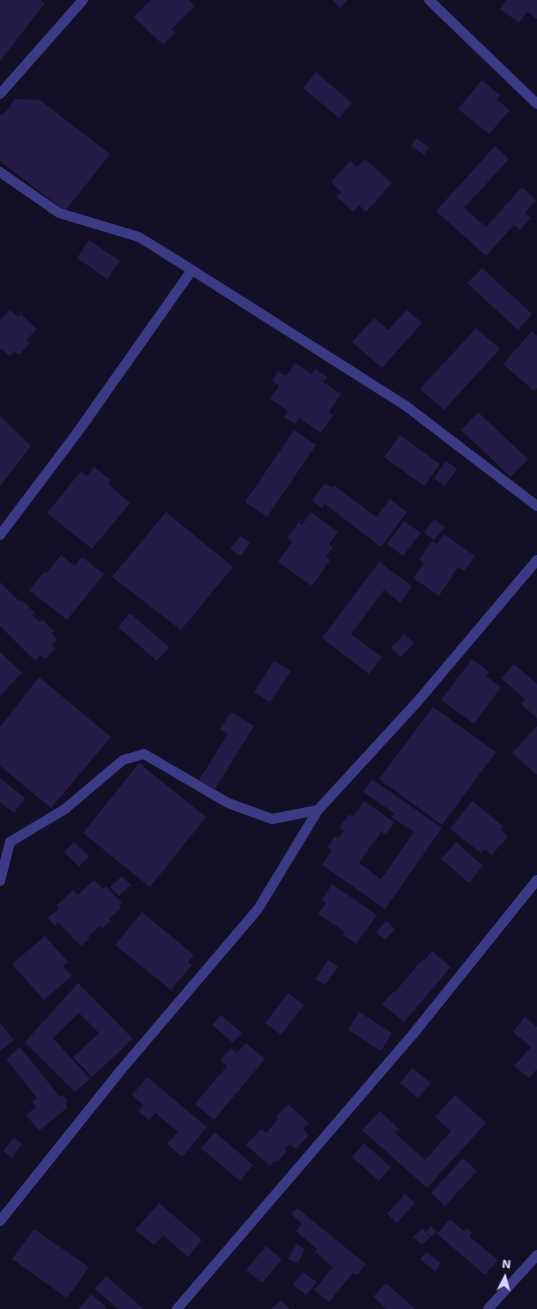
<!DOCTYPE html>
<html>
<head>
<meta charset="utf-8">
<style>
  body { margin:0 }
  #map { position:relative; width:537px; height:1309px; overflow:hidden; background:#130f26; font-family:"DejaVu Sans",sans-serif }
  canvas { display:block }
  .north { position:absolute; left:485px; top:1257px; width:40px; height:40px; -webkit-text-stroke:3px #130f26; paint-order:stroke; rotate:6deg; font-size:11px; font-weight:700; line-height:16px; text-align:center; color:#d9d4ff }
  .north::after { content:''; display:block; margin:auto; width:14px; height:18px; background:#d9d4ff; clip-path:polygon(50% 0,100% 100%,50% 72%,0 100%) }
</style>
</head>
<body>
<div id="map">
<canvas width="537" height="1309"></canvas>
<div class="north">N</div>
</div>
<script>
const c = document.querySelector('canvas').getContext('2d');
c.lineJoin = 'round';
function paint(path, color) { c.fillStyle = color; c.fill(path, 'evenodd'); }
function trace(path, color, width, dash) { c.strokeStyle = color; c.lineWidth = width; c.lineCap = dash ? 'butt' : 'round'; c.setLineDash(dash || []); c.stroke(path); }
paint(new Path2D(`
  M0 0H41L45 3 0 61Z
  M151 0H189L195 6 171 29 175 33 163 45 134 17Z
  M332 0H348L340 8Z
  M506 0H537V19L527 12 519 23 500 9Z
  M316 72 352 103 339 118 303 88Z
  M482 80 500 95 497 100 510 110 489 134 458 109Z
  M15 99 40 100 110 154 65 211 0 161V116L3 113 4 114Z
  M416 138 429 147 424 155 411 146Z
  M495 146 509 159 464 208 486 227 522 187 536 200 525 213 531 218 520 230 514 225 486 256 436 211Z
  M365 159 392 183 366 212 359 205 353 212 337 197 341 192 331 182 350 161 357 167Z
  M89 240 120 261 107 279 77 258Z
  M482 268 532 314 518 330 467 283Z
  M10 310 18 317 21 314 37 329 26 340 30 343 19 355 15 351 10 356 1 349 0 350V320Z
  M407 310 422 323 382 368 352 342 374 318 388 330Z
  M476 328 500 349 444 410 420 389Z
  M532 331 537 336V388L534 391 503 364Z
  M295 363 312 374 315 369 327 377 323 382 341 394 329 412 333 415 321 433 299 418 295 424 284 417 288 411 270 399 279 386 272 381 278 371 286 376Z
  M478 412 528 459 511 477 461 430Z
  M0 416 31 446 0 486Z
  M294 430 316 445 267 517 245 502Z
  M400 435 440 464 424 486 384 457Z
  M446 461 457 469 445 486 434 478Z
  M94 467 111 480 108 484 130 503 92 549 47 513 81 471 87 476Z
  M325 483 332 488 334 485 376 517 390 499 407 512 381 547 325 504 322 508 312 501Z
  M166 512 233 567 181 630 112 577Z
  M311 512 338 532 329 544 333 547 326 557 330 560 312 586 278 562 292 542 287 538 299 522 302 525Z
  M434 519 445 527 434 540 424 533Z
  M404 521 421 533 403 556 387 544Z
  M444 534 475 556 464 571 458 567 439 596 413 578 424 563 419 560 432 541 437 544Z
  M240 536 250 543 241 556 230 549Z
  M61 555 75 566 82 557 104 574 67 620 29 590 45 571 47 573Z
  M379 562 412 586 400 603 384 590 351 634 382 657 369 674 322 638Z
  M0 582 20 602 22 600 35 613 32 615 40 622 42 619 54 631 51 633 57 639 51 645 55 649 45 659 41 655 35 661 0 626Z
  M130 613 169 647 157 661 118 627Z
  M404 634 414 643 401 657 391 648Z
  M0 652 22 673 0 696Z
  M472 659 489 672 486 676 501 687 474 724 441 700Z
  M274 661 291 671 270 702 254 692Z
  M514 664 537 684V718L521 704 525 699 501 678Z
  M39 677 111 737 51 808 0 766V727Z
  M433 707 496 752 442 825 379 779Z
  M231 712 254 726 215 789 199 780 228 734 220 729Z
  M537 726V775L512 753Z
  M139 763 206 817 150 887 83 833Z
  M0 778 25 798 14 813 0 802Z
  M372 779 442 828 385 909 322 865 332 850 327 847 335 836 338 839 344 831 339 828 349 814 353 817 364 801 394 822 386 835 381 832 359 863 381 879 414 832 391 817 394 813 363 792Z
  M472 801 503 826 500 830 508 836 492 855 485 849 481 853 450 829Z
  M74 842 89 856 79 867 64 852Z
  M456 842 483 866 469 883 441 859Z
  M122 876 131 885 119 896 110 887Z
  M94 880 103 889 106 886 122 903 119 906 121 908 109 919 111 921 102 929 99 926 88 937 90 938 81 946 58 922 55 926 48 918 59 908 56 906 73 890 78 895Z
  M332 884 377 915 356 944 343 935 345 932 318 914 326 903 322 900Z
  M142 912 194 955 188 962 192 965 171 990 115 945Z
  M386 921 395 929 385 940 376 932Z
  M45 936 68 962 63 966 72 976 44 1000 12 964Z
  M432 951 451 967 404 1022 382 1004 394 991 395 992 423 959 425 960Z
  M328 960 338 967 325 985 315 979Z
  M78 983 133 1039 92 1077 73 1057 99 1033 79 1013 53 1038 90 1079 75 1092 25 1042Z
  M288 993 304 1005 281 1035 265 1023Z
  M359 1012 392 1033 381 1051 348 1030Z
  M221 1015 242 1033 233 1043 212 1025Z
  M525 1017 537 1027V1069L529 1078 514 1066 531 1047 513 1032Z
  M0 1023 14 1040 0 1051Z
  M246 1043 265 1059 214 1120 195 1104 227 1066 220 1061 231 1048 237 1053Z
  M20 1047 60 1097 63 1095 68 1101 65 1103 68 1107 39 1131 26 1115 36 1107 32 1102 37 1098 6 1059Z
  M412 1068 431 1083 418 1098 400 1083Z
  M147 1077 207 1127 182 1157 167 1144 178 1132 155 1113 149 1120 138 1111 143 1105 132 1095Z
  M455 1095 486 1123 427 1188 362 1130 380 1111 399 1129 395 1133 425 1160 451 1131 435 1117Z
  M288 1104 309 1123 303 1130 309 1135 296 1149 290 1144 285 1149 287 1151 277 1162 275 1161 270 1166 246 1145 261 1129 266 1133 278 1119 276 1117Z
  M215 1132 253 1165 240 1181 201 1148Z
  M14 1137 22 1144 12 1158 3 1151Z
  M364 1143 391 1167 379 1181 352 1157Z
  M463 1158 477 1171 445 1206 431 1193Z
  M405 1194 415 1203 397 1223 387 1214Z
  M159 1203 202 1240 188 1257 163 1235 154 1245 135 1230Z
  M297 1208 366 1264 357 1275 353 1273 329 1302 314 1290 333 1267 315 1252 317 1249 296 1231 302 1224 291 1214Z
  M450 1219 464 1231 466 1228 472 1233 469 1236 498 1260 485 1275 437 1234Z
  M431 1226 437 1231 432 1237 426 1232Z
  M422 1228 430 1237 422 1245 413 1237Z
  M34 1229 89 1267 67 1298 12 1259Z
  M296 1244 305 1249 298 1263 288 1259Z
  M266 1246 282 1259 262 1283 246 1270Z
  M426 1252 441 1263 435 1271 420 1259Z
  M303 1272 317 1282 306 1295 293 1285Z
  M106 1276 144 1309H118L95 1289Z
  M386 1283 414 1308 413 1309H387L373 1297Z
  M91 1294 106 1307 105 1309H79Z
  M281 1300 290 1309H271Z`), '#241b47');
trace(new Path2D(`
  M429 0 537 104
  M0 94 83 0
  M0 172 59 213 139 237 192 270
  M0 535 77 433 192 270 406 406 537 506
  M0 881 10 842 65 809 123 760 144 754 228 803 272 819 318 810
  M0 1221 121 1070 258 909 318 810 418 701 537 560
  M177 1309 414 1033 537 880
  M488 1309 537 1255`), '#3d3a85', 10);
</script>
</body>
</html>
